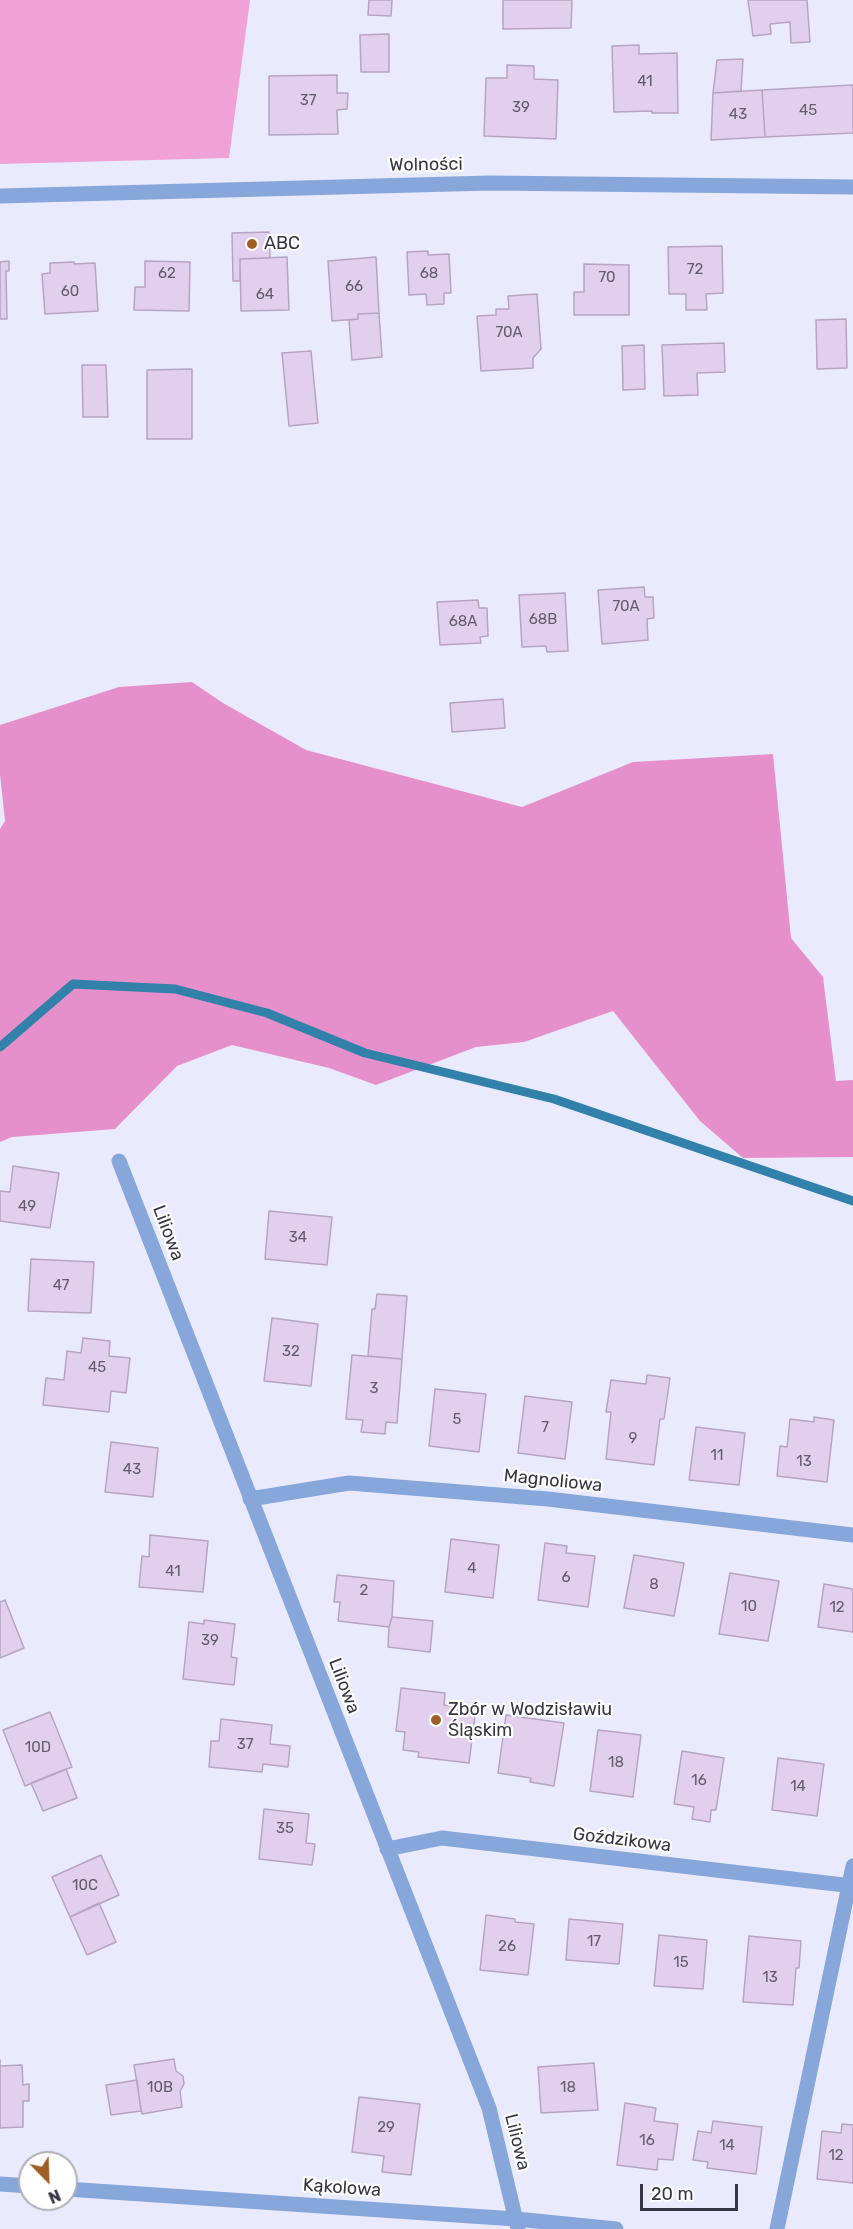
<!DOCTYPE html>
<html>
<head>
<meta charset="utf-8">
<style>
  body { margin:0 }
  #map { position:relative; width:853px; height:2229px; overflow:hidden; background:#eaeaff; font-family:Rubik,sans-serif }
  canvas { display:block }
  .north { position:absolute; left:18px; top:2151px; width:60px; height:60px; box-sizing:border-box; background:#fff; border:2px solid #afafb4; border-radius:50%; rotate:157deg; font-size:16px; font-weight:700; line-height:24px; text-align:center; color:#373644 }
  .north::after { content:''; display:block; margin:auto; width:21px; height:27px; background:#9d5f25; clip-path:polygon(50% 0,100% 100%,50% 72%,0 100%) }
  .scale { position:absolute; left:640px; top:2184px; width:98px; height:27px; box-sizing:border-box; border:3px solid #373644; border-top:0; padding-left:8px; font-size:18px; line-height:21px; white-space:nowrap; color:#373644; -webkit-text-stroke:4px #fff; paint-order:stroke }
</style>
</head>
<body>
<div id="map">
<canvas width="853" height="2229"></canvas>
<div class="north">N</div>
<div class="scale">20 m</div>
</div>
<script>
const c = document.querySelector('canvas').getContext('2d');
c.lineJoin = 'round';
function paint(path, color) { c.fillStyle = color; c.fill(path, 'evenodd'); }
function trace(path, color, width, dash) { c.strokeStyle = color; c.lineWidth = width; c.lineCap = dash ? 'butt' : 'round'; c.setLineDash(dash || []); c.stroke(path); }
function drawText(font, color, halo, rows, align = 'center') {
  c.font = font + ' Rubik,sans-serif'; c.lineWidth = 4.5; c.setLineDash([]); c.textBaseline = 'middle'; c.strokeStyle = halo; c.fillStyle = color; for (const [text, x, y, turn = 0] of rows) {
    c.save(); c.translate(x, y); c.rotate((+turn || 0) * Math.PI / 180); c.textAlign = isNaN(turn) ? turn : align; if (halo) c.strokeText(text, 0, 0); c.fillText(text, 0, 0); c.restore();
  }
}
paint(new Path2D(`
  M0 0H250L229 158 0 164Z`), '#f0a1d6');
paint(new Path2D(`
  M192 682 223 703 306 750 522 807 633 762 773 754 791 938 823 977 836 1081 853 1080V1157L743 1158 700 1121 613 1011 524 1042 476 1047 376 1085 329 1068 232 1045 177 1066 115 1129 12 1137 0 1142V829L5 821 0 774V725L119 687Z`), '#e590ca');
trace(new Path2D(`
  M0 1047 73 984 175 989 267 1013 365 1053 554 1099 853 1201`), '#3281aa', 9);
const building = new Path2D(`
  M369 0H392L391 16 368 15Z
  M503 0H572L571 28 503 29Z
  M748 0H807L810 42 791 43 790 22 770 24 771 34 753 36Z
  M389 34V72H361L360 35Z
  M639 45V54L677 53 678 113H652V111L614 112 612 46Z
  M743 59 741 91 713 93 717 60Z
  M507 65 534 66V79L558 80 556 139 484 136 486 78H507Z
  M337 75V93H348L347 109 337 110 338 134 269 135V76Z
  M853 85V133L765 137 762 90Z
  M762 90 765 137 711 140 713 93Z
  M269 232 270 258 240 259V281H233L232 233Z
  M722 246 723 293 706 294 707 310H686V294H669L668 247Z
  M428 251V255L449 254 451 293H444V304L427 305 426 294 409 295 407 252Z
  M287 257 289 310 241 311 240 259Z
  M376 257 379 313 358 314V319L332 321 328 261Z
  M9 261V271H6L7 319H0V262Z
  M145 261 190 262 189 311 134 310 135 287H145Z
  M74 262V264L95 263 98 311 45 314 42 274 50 273V263Z
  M584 264 629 265V315H574V292H584Z
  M537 294 541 349 533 358V368L481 371 477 316 496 315V309H509L508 296Z
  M379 313 382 357 352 360 349 320 358 319V314Z
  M846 319 847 368 817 369 816 320Z
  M724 343 725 372 697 373 698 395 664 396 662 345Z
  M644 345 645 389 623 390 622 346Z
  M311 351 318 423 289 426 282 353Z
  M82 365H106L108 417H83Z
  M192 369V439H147V370Z
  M644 587 645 597H653L654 618 647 619 648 640 602 644 598 590Z
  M565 593 568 651 547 652 546 646 522 647 519 595Z
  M478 600 479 608H487L488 636 480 637 481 643 440 645 437 602Z
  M503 699 505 728 452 732 450 703Z
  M13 1166 59 1173 50 1228 0 1221V1191L10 1192Z
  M269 1211 332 1217 327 1265 265 1259Z
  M31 1259 94 1262 91 1313 28 1311Z
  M377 1294 407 1296 402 1359 368 1356 372 1309H375Z
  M272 1318 318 1324 311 1386 264 1381Z
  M83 1338 110 1341 109 1356 130 1358 126 1393 111 1391 109 1412 43 1405 46 1378 64 1380 67 1351 81 1353Z
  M352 1355 402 1359 397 1423 386 1422 385 1434 361 1432 363 1420 346 1419Z
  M647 1375 670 1378 664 1419H660L654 1465 606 1459 611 1412H606L611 1380 646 1384Z
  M435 1389 486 1394 479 1452 429 1446Z
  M525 1396 572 1402 565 1459 518 1453Z
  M814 1417 834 1420 827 1482 777 1476 780 1446 787 1447 790 1419 814 1422Z
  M696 1427 745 1433 739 1485 689 1480Z
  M111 1442 158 1448 153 1497 105 1492Z
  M150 1535 208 1541 203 1592 139 1587 142 1556 149 1557Z
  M451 1539 499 1545 493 1598 445 1592Z
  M545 1543 567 1546 566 1553 595 1556 588 1607 538 1600Z
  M634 1555 684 1563 674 1616 624 1608Z
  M730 1573 779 1581 768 1641 719 1634Z
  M337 1575 394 1581 392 1617 389 1627 338 1621 340 1602H334Z
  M824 1584 853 1589V1632L818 1627Z
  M5 1600 24 1648 0 1658V1602Z
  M392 1617 433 1621 430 1652 388 1647 389 1627Z
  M204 1620 235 1624 231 1657 237 1658 234 1685 183 1679 189 1622 204 1624Z
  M401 1688 445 1693 444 1705 476 1709 469 1763 418 1757 419 1752 403 1750 405 1732 396 1731Z
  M50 1712 72 1767 25 1786 3 1730Z
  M506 1715 564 1723 554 1786 530 1782 531 1778 498 1773Z
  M221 1719 272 1725 270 1744 290 1746 288 1767 263 1764 262 1772 209 1767 211 1741H219Z
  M598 1730 641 1735 633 1797 590 1791Z
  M682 1751 724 1758 716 1810H711L710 1822 692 1819 694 1807 674 1804Z
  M778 1758 824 1764 817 1816 772 1810Z
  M66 1769 77 1798 43 1811 31 1783Z
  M264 1809 309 1814 306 1843 315 1844 312 1865 259 1859Z
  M101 1855 119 1895 70 1917 52 1877Z
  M99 1903 116 1942 87 1955 70 1917Z
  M486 1915 515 1919V1922L534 1924 528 1975 480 1970Z
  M569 1919 623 1924 619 1964 566 1960Z
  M659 1935 707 1940 703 1989 654 1986Z
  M749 1936 801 1941 799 1968H796L793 2005 743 2002Z
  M174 2059 176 2071 183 2076 184 2084 180 2091 182 2107 142 2114 134 2065Z
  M0 2060V2066L22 2065 23 2085 29 2084V2101H23V2127L0 2128Z
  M594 2063 598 2110 541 2113 538 2067Z
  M137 2080 141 2111 111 2115 106 2085Z
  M359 2097 420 2104 411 2175 382 2172 384 2156 352 2152Z
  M625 2103 656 2108 654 2121 678 2124 673 2160 658 2159 657 2170 617 2165Z
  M713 2121 762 2127 756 2174 707 2168 708 2162 693 2160 698 2131 711 2133Z
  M842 2124 853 2125V2183L817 2179 822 2131 841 2133Z`);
paint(building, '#e2cfed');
trace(building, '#b7a4c2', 1.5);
trace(new Path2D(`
  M0 196 490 183 853 187
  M119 1161 489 2108 518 2229
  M250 1499 349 1483 548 1499 853 1535
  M387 1849 442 1838 853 1886
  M0 2184 30 2186
  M66 2189 516 2219 616 2229
  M777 2229 853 1866`), '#87a6da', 15);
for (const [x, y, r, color] of [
  [252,244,6,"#9d5f25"],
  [436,1720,6,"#9d5f25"]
]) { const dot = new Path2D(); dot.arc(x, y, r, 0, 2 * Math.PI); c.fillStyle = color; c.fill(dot); trace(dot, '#fff', 2); }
drawText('15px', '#625c6e', null, [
  ["41",645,82],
  ["37",308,101],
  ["39",521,108],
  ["45",808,111],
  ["43",738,115],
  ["72",695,270],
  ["62",167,274],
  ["68",429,274],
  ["70",607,278],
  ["66",354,287],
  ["60",70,292],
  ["64",265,295],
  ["70A",509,333],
  ["70A",626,607],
  ["68B",543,620],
  ["68A",463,622],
  ["49",27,1207],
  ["34",298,1238],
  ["47",61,1286],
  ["32",291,1352],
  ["45",97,1368],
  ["3",374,1389],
  ["5",457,1420],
  ["7",545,1428],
  ["9",633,1439],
  ["11",717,1456],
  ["13",804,1462],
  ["43",132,1470],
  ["4",472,1569],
  ["41",173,1572],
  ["6",566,1578],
  ["8",654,1585],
  ["2",364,1591],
  ["10",749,1607],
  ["12",837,1608],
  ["39",210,1641],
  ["37",245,1745],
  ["10D",38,1748],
  ["18",616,1763],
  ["16",699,1781],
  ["14",798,1787],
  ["35",285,1829],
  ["10C",85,1886],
  ["17",594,1942],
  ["26",507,1947],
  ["15",681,1963],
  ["13",770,1978],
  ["10B",160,2088],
  ["18",568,2088],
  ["29",386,2128],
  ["16",647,2141],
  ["14",727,2146],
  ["12",836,2156]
]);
drawText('18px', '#373644', '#fff', [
  ["Wolności",426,165,-1],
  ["Liliowa",168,1233,69],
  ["Magnoliowa",553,1481,6],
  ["Liliowa",344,1686,69],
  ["Goździkowa",622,1840,7],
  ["Liliowa",517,2142,76],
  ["Kąkolowa",342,2188,4]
]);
drawText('18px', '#373644', '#fff', [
  ["ABC",264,244],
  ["Zbór w Wodzisławiu",448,1710],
  ["Śląskim",448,1731]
], 'left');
</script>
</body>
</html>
